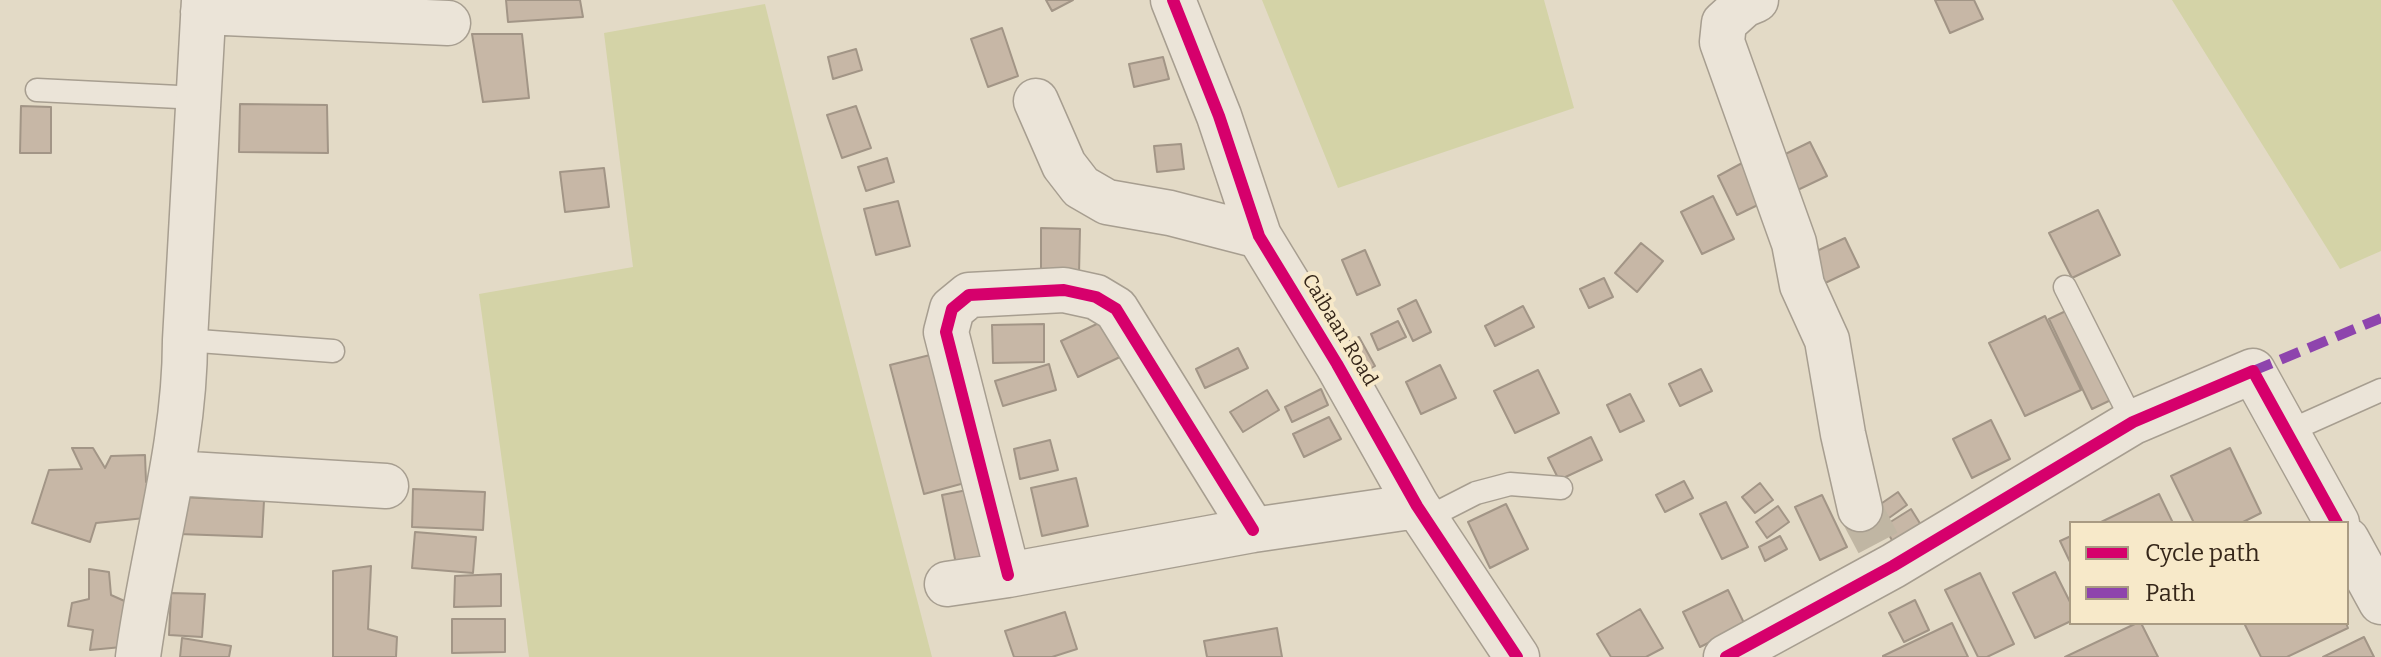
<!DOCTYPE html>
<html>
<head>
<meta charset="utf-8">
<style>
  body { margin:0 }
  #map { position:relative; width:2381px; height:657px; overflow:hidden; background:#e3dac6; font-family:Bitter,serif }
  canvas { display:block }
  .legend { position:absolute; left:2069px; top:521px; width:280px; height:104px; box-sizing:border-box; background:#f7e9c9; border:2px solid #a99b83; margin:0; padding:10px 14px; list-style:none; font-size:24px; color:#352619 }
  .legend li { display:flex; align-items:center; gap:16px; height:40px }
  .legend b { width:40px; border:2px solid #a99b83 }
</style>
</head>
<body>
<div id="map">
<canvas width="2381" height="657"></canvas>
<ul class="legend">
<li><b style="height:10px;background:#d6006c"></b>Cycle path</li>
<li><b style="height:10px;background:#8e44ad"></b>Path</li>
</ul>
</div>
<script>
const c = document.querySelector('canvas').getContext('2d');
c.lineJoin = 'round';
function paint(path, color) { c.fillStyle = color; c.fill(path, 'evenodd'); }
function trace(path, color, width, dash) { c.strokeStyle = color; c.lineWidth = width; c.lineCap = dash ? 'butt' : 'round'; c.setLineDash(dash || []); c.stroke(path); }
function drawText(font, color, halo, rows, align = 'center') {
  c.font = font + ' Bitter,serif'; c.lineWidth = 8; c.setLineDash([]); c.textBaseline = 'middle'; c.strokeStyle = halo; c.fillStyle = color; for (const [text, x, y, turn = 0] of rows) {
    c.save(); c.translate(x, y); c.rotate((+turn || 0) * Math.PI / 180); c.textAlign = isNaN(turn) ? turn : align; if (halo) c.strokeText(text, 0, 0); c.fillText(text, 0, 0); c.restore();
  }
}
paint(new Path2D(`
  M1262 0H1544L1574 108 1338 188Z
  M2172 0H2381V251L2340 269Z
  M765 4 822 234 932 657H529L479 294 633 267 604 33Z`), '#d4d3a7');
const building = new Path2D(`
  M506 0H580L583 17 508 22Z
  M1046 0H1073L1052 11Z
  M1935 0H1974L1983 19 1950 33Z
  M1002 28 1018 76 988 87 971 39Z
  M472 34H522L529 98 483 102Z
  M856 49 862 70 833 79 828 57Z
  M1163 57 1169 79 1134 87 1129 64Z
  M240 104 327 105 328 153 239 152Z
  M21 106 51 107V153H20Z
  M856 106 871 148 842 158 827 115Z
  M1810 142 1827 176 1785 196 1769 162Z
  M1181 144 1184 169 1157 172 1154 146Z
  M887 158 894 182 866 191 858 167Z
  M1744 162 1764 202 1737 215 1718 176Z
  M604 168 609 207 565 212 560 172Z
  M1713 196 1734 239 1702 254 1681 212Z
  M898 201 910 246 876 255 864 209Z
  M2098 210 2120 255 2072 278 2049 233Z
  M1041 228 1080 229 1079 274 1041 273Z
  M1845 238 1859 267 1823 284 1808 255Z
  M1641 243 1663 261 1637 292 1615 273Z
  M1365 250 1380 285 1357 295 1342 260Z
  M1604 278 1613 297 1589 308 1580 289Z
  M1416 300 1431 332 1413 341 1398 309Z
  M1523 306 1534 327 1495 346 1485 326Z
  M2070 309 2113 399 2092 409 2049 319Z
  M2045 316 2081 390 2025 416 1989 343Z
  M1103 321 1120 357 1078 377 1061 341Z
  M1398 321 1406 337 1378 350 1371 334Z
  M1044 324V362L993 363 992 325Z
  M1359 337 1375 366 1361 374 1344 345Z
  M1238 348 1248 368 1205 388 1196 369Z
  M938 353 972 481 924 494 890 365Z
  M1049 364 1056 390 1003 406 995 381Z
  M1440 365 1456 398 1421 414 1406 382Z
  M1701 369 1712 391 1680 406 1669 384Z
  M1538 370 1559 413 1515 433 1494 391Z
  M1321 389 1328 405 1292 422 1285 407Z
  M1267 390 1279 410 1243 432 1230 412Z
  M1630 394 1644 421 1620 432 1607 405Z
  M1329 417 1341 439 1304 457 1293 434Z
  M1991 420 2010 459 1972 478 1953 439Z
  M1591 437 1602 460 1559 480 1548 458Z
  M1050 440 1058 470 1020 479 1014 449Z
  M72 448H93L105 468 111 456 145 455 146 482 162 493 145 518 96 523 90 542 32 523 49 470 82 469Z
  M2230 448 2261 513 2241 523H2194L2171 476Z
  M1076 478 1088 526 1042 536 1031 488Z
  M1684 481 1693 498 1665 512 1656 495Z
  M1760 483 1773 500 1755 513 1742 497Z
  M977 488 990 557 956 564 942 495Z
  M413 489 485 492 483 530 412 527Z
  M1898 492 1907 505 1882 523 1872 510Z
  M2159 494 2173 523H2099Z
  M1822 495 1847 547 1820 560 1795 507Z
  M180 497 264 501 262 537 179 534Z
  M1726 502 1748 547 1722 559 1700 514Z
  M1506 504 1528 549 1490 568 1468 522Z
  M1778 506 1789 522 1767 538 1756 522Z
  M1911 509 1921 525 1893 542 1884 526Z
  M415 532 476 537 473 573 412 568Z
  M1780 536 1787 549 1765 561 1759 547Z
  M2071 536V564L2060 541Z
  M371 566 368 629 397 637 396 657H333V571Z
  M89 569 109 572 111 595 129 603 122 647 90 650 93 630 68 626 72 603 89 599Z
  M2055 572 2071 604V621L2035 638 2013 593Z
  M1980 573 2014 644 1987 657H1978L1945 590Z
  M501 574V606L454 607 455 576Z
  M1728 590 1745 625 1700 647 1683 612Z
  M171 593 205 594 202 637 169 635Z
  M1915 600 1929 630 1904 642 1889 613Z
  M1640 609 1663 648 1646 657H1611L1597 634Z
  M1065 612 1077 649 1052 657H1014L1005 631Z
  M452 619H505V652L452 653Z
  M1952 623 1968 657H1883V656Z
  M2137 623H2141L2158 657H2065Z
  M2244 623H2346L2348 628 2287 657H2261Z
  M1277 628 1282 657H1207L1204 641Z
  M2364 637 2374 657H2323Z
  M182 638 231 646 229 657H180Z`);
paint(building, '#c7b7a6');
trace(building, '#a29586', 2);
trace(new Path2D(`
  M1860 509 1878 543`), '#c0b6a3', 44, [44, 22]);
const service = new Path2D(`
  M37 90 199 98
  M2065 287 2133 422
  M185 340 333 351
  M2287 432 2381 390
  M1425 519 1476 493 1510 484 1561 488`);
const minor = new Path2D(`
  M1173 0 1219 116 1259 236 1337 364 1417 506 1517 657
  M1756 0 1744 5 1724 23 1722 42 1794 243 1802 285 1827 340 1843 434 1860 509
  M203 12 448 23
  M1036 101 1064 165 1081 187 1107 202 1170 213 1259 236
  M173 473 386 486
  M2347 540 2381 602
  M1008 575 946 332 952 309 969 295 1064 290 1096 297 1116 309 1253 530
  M947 584 1008 575 1253 530 1417 506
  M138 657C152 551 185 448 185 340L204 0
  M1726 657 1893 566 2133 422 2253 371 2337 523`);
trace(service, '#a79e90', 25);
trace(minor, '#a79e90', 47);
trace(service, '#ebe4d8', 22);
trace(minor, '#ebe4d8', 44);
trace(new Path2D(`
  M2253 371 2381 318`), '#8e44ad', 10, [20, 10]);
trace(new Path2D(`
  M1173 0 1219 116 1259 236 1337 364 1417 506 1517 657
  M1008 575 946 332 952 309 969 295 1064 290 1096 297 1116 309 1253 530
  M1726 657 1893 566 2133 422 2253 371 2337 523`), '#d6006c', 12);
drawText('20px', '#352619', '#f7e9c9', [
  ["Caibaan Road",1339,330,59]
]);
</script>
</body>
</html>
